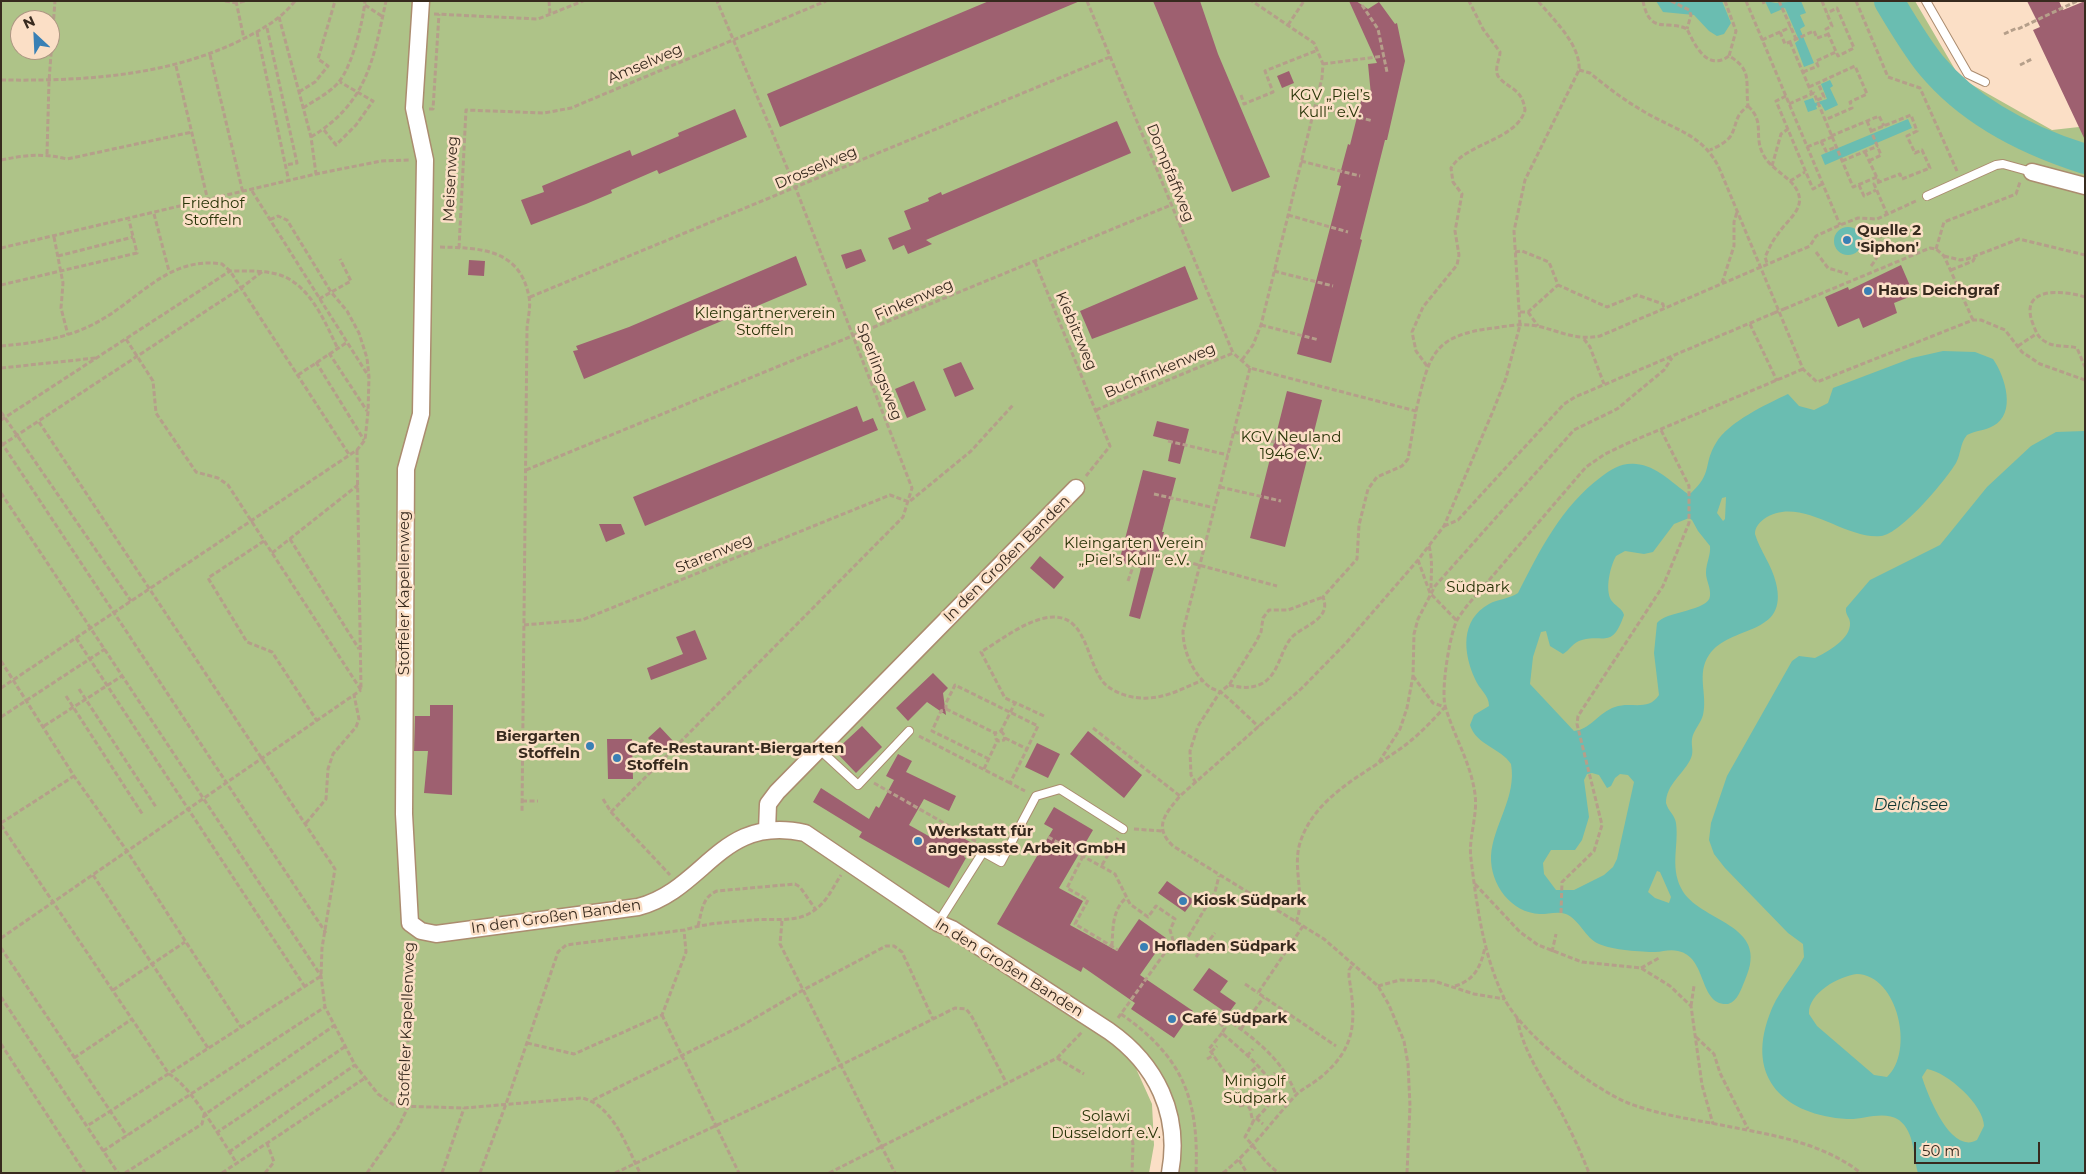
<!DOCTYPE html>
<html>
<head>
<meta charset="utf-8">
<style>
  body { margin:0 }
  #map { position:relative; width:2086px; height:1174px; overflow:hidden; background:#fbdfc6; font-family:Montserrat,sans-serif }
  canvas { display:block }
  .frame { position:absolute; inset:0; border:2px solid #372a1e; pointer-events:none }
  .north { position:absolute; left:10px; top:10px; width:50px; height:50px; box-sizing:border-box; background:#fbdfc6; border:1px solid #ad9783; border-radius:50%; rotate:335deg; font-size:14px; font-weight:700; line-height:20px; text-align:center; color:#372a1e }
  .north::after { content:''; display:block; margin:auto; width:18px; height:22px; background:#3980b5; clip-path:polygon(50% 0,100% 100%,50% 72%,0 100%) }
  .scale { position:absolute; left:1914px; top:1142px; width:126px; height:22px; box-sizing:border-box; border:2px solid #372a1e; border-top:0; padding-left:6px; font-size:15px; line-height:18px; white-space:nowrap; color:#372a1e; -webkit-text-stroke:4px #fbdfc6; paint-order:stroke }
</style>
</head>
<body>
<div id="map">
<canvas width="2086" height="1174"></canvas>
<div class="frame"></div>
<div class="north">N</div>
<div class="scale">50 m</div>
</div>
<script>
const c = document.querySelector('canvas').getContext('2d');
c.lineJoin = 'round';
function paint(path, color) { c.fillStyle = color; c.fill(path, 'evenodd'); }
function trace(path, color, width, dash) { c.strokeStyle = color; c.lineWidth = width; c.lineCap = dash ? 'butt' : 'round'; c.setLineDash(dash || []); c.stroke(path); }
function drawText(font, color, halo, rows, align = 'center') {
  c.font = font + ' Montserrat,sans-serif'; c.lineWidth = 5; c.setLineDash([]); c.textBaseline = 'middle'; c.strokeStyle = halo; c.fillStyle = color; for (const [text, x, y, turn = 0] of rows) {
    c.save(); c.translate(x, y); c.rotate((+turn || 0) * Math.PI / 180); c.textAlign = isNaN(turn) ? turn : align; if (halo) c.strokeText(text, 0, 0); c.fillText(text, 0, 0); c.restore();
  }
}
paint(new Path2D(`
  M1 1H1915L1960 78 2052 130 2079 127 2085 125V1173H1166L1167 1139 1156 1094 1134 1064 1152 1104 1154 1145 1149 1173H1ZM20 20H50V50H20Z`), '#aec388');
paint(new Path2D(`
  M1656 1H1722L1731 23 1724 34 1717 36 1709 31 1694 15 1663 12Z
  M1765 1 1776 3 1801 1 1806 13 1800 15 1805 26 1800 29 1814 63 1804 67 1795 43 1799 40 1785 8 1771 14Z
  M1830 80 1833 86 1830 88 1838 105 1825 111 1821 104 1816 106 1817 109 1808 112 1804 101 1813 98 1815 103 1827 99 1821 84Z
  M1908 119 1912 128 1825 165 1821 155Z
  M1834 241a14 14 0 1 1 28 0a14 14 0 1 1-28 0Z
  M1943 351 1975 352 1993 359C2005 376 2017 414 1993 426 1985 431 1976 430 1967 435 1960 443 1961 454 1956 463 1945 481 1901 534 1881 536 1844 540 1800 494 1764 519 1759 523 1755 527 1755 534 1760 551 1772 565 1776 583 1789 637 1730 624 1709 655 1696 674 1708 695 1703 715 1701 723 1693 731 1692 739 1691 746 1694 751 1691 758 1684 774 1666 784 1666 803 1668 811 1675 815 1676 823 1679 845 1670 866 1681 888 1698 923 1772 922 1745 980 1741 989 1738 1001 1728 1004 1698 1006 1708 957 1678 951 1669 949 1663 952 1655 952 1642 952 1612 950 1599 944 1585 938 1580 920 1566 914 1558 911 1548 914 1540 914 1511 913 1490 884 1491 856 1493 825 1517 797 1511 764 1501 748 1476 745 1470 725L1474 715 1489 706C1489 695 1479 689 1475 679 1463 653 1460 620 1489 604 1498 599 1509 599 1518 593 1540 550 1561 507 1601 477 1611 469 1623 462 1636 464 1657 466 1671 482 1688 494L1691 493C1713 473 1703 464 1716 443 1728 422 1767 404 1788 394L1799 406 1814 410 1828 403 1833 388 1912 358ZM1726 497 1725 519 1723 521 1717 513 1722 498ZM1689 518 1692 520 1698 531 1710 546C1711 555 1706 563 1706 573 1706 580 1711 588 1710 596 1709 611 1666 611 1657 623L1654 653 1659 695C1648 712 1630 701 1615 707 1599 712 1590 730 1574 731L1530 684 1533 657 1541 632 1546 631 1550 646 1563 654C1570 650 1573 642 1582 640 1605 634 1612 649 1624 615 1622 608 1615 606 1611 600 1605 589 1610 567 1616 556L1625 551 1644 554 1653 552 1674 524ZM1592 773 1599 775 1607 788 1611 786 1615 778 1620 774 1628 775 1634 782 1617 859 1613 867 1604 875 1574 890H1556L1544 874 1543 863 1551 850H1575L1582 840 1589 817 1584 780 1587 774ZM1657 871 1660 872 1671 897 1669 903 1655 898 1648 892Z
  M2085 431V1173H1918C1913 1156 1915 1132 1899 1120 1883 1110 1864 1120 1847 1119 1785 1115 1746 1079 1769 1016 1776 994 1793 977 1804 957L1803 944 1788 933 1725 868 1714 854 1709 840 1711 823 1727 776 1792 661 1799 656 1815 658C1827 652 1851 639 1850 623 1850 617 1845 615 1846 608L1870 580 1940 545 1987 487 2031 446 2056 432ZM1857 974C1898 975 1915 1052 1887 1077L1874 1075 1817 1026 1809 1014C1808 993 1839 976 1857 974ZM1927 1069C1947 1072 1984 1105 1984 1126L1977 1140C1951 1155 1928 1096 1922 1077Z`), '#6abdb1');
trace(new Path2D(`
  M1889 1C1902 23 1915 45 1931 65 1970 112 2028 141 2085 159`), '#6abdb1', 30);
paint(new Path2D(`
  M989 1H1080L780 127 767 94Z
  M1153 1H1200L1218 54 1270 177 1232 192Z
  M1349 1H1356L1368 9 1379 2 1395 24 1397 23 1405 61 1387 140H1385L1360 239 1362 240 1331 363 1297 354 1341 186 1337 185 1348 144 1350 145 1363 93 1371 95 1368 64 1377 63Z
  M2027 1H2059L2063 10 2085 1V140L2033 30 2040 27Z
  M1289 71 1294 83 1282 88 1277 76Z
  M735 109 747 137 659 174 657 170 611 190 612 193 586 204 531 225 521 200 544 192 542 186 630 150 632 156 679 136 678 133Z
  M1117 121 1131 153 926 240 932 244 908 254 904 245 893 250 888 238 911 229 904 211 929 201 928 198 941 192 942 195Z
  M861 249 866 261 846 269 841 255Z
  M796 256 807 285 584 379 573 351 578 350 576 346 629 327Z
  M469 260 485 261 484 276 468 275Z
  M1901 265 1914 295 1894 303 1897 313 1863 328 1859 318 1838 327 1825 297 1848 287 1849 290Z
  M1185 266 1198 299 1092 339 1080 311Z
  M961 362 974 389 955 397 943 369Z
  M914 381 926 410 907 418 895 389Z
  M1287 391 1322 400 1285 547 1250 538Z
  M857 406 863 422 873 418 878 430 645 526 633 497Z
  M1157 421 1189 429 1180 464 1168 461 1172 441 1153 436Z
  M1143 470 1176 478 1162 532H1164L1140 619 1129 616 1141 568 1119 562Z
  M599 524H621L625 534 606 542Z
  M1040 556 1064 577 1054 589 1030 568Z
  M695 630 707 659 651 680 647 668 683 654 676 637Z
  M933 673 948 688 943 693 946 715 927 702 908 721 896 708Z
  M430 705H453L452 795 424 793 428 751H414L415 716H430Z
  M862 726 882 747 856 773 835 751Z
  M660 727 674 742 663 753 648 738Z
  M1088 731 1142 775 1124 798 1070 754Z
  M607 739H632L633 779H608Z
  M1037 743 1060 754 1048 778 1025 767Z
  M898 754 912 761 906 772 956 796 949 811 924 799 909 825 934 839 942 826 972 843 964 857 966 858 949 888 859 837 862 832 813 802 821 788 869 819 876 806 879 808 894 780 886 776Z
  M1054 807 1093 830 1059 888 1083 901 1070 925 1117 951 1139 919 1166 938 1140 975 1193 1011 1174 1038 1131 1009 1135 1003 1083 967 1081 972 997 924 1053 829 1044 824Z
  M1167 881 1194 900 1185 912 1158 893Z
  M1209 968 1228 981 1220 992 1236 1003 1228 1014 1193 990Z`), '#9e6070');
const lane = new Path2D(`
  M1926 1 1968 74 1985 82
  M1927 196 1996 165 2003 164 2032 172
  M819 749 858 785 909 731
  M938 923 983 852 1001 862 1036 796 1060 789 1123 829`);
const street = new Path2D(`
  M421 1 414 108 425 160 421 414 406 469 404 814 410 923 421 931 436 934 638 907C706 889 720 814 805 833L938 923 952 929 1109 1031C1156 1064 1181 1114 1170 1173
  M2032 172 2085 186
  M767 831 768 804 777 792 1076 488`);
trace(lane, '#ab8c6f', 10);
trace(street, '#ab8c6f', 19);
trace(new Path2D(`
  M225 1 236 3 245 1
  M236 1 244 39
  M549 1 550 14
  M1087 1 1233 353
  M1643 1C1650 36 1667 19 1687 29 1695 45 1707 72 1729 56 1753 70 1745 81 1748 106 1733 117 1738 125 1730 137 1725 143 1717 147 1710 150
  M1671 1 1689 10 1691 15 1687 29
  M1725 1 1736 31 1729 56
  M1746 1 1840 225
  M1763 1 1764 4
  M1779 1 1796 39
  M1822 1 1832 26 1826 29 1838 56 1854 48 1837 8 1827 13
  M1856 1 1888 77 1920 88 1957 171
  M365 5 383 17
  M1362 5 1378 29 1387 72
  M434 14 538 19 583 1
  M279 17 311 137 316 174
  M1288 25 1304 1
  M267 28 297 163 285 165
  M2018 29 2077 1
  M257 32 289 182
  M1780 32 1785 44 1814 31 1817 38 1829 34
  M2004 34 2017 28
  M1762 40 1791 27
  M1790 42 1812 94
  M210 55 243 193
  M1323 64 1384 56
  M2020 65 2032 59
  M176 66 208 201
  M1579 70 1590 73C1607 87 1624 100 1643 111 1674 130 1704 134 1720 170L1803 369 1817 382 1973 320H1981L2005 330 2022 352 2040 364 2085 380
  M1803 72 1818 66 1816 61 1836 52
  M1 80C81 81 163 77 237 42 259 31 279 21 295 1
  M1809 87 1855 66 1867 94 1850 102 1852 108 1825 120
  M299 92 315 82 328 66 318 59 335 1
  M1241 95 1244 104 1273 92 1265 71 1318 50
  M1786 96 1776 101 1813 189 1822 184
  M1817 100 1824 97 1818 83
  M1789 104 1814 93 1853 187 1877 177
  M1315 106 1373 121
  M1748 106C1765 122 1754 134 1762 152 1768 166 1781 172 1791 182 1812 205 1789 217 1778 234 1772 241 1769 249 1765 257L1767 263
  M303 108C315 100 328 94 338 83 352 67 363 22 365 1
  M429 109H433L439 14
  M1867 121 1881 155 1869 161
  M324 130 336 145 356 125 373 101 340 82
  M1871 131 1911 115 1917 131 1907 136 1915 153 1922 150 1930 168 1902 179 1900 174 1874 184 1887 214
  M1831 136 1879 116 1884 126
  M311 137C367 103 373 61 386 1
  M1821 141 1826 151 1836 147
  M1807 147 1832 137
  M1865 152 1879 182
  M47 154 49 81 55 1
  M1 160C25 155 43 153 67 159L192 132
  M1301 161 1360 176
  M1842 161 1878 146
  M1772 166 1781 134 1788 129
  M1790 181 1805 172
  M1859 185 1864 196 1876 190
  M252 191 369 377
  M154 214 169 271
  M1288 215 1348 232
  M54 237 63 283 61 308 68 335
  M440 247C479 248 520 248 529 297 531 306 528 318 527 328L522 812
  M1 248 316 174 381 161 410 160
  M459 248 466 110 544 113 571 108 826 1
  M1936 249 1944 222 2016 194 2020 182
  M1515 252 1522 251 1549 262 1558 285 1607 307 1637 295 1663 304 1664 309
  M1816 252 1828 268 1848 274
  M58 256 133 237
  M1944 256 1960 260 1967 259 2019 239 2085 255
  M1035 262 1110 446 1086 476
  M1871 266C1881 254 1883 241 1877 226
  M1951 270 1973 261 1975 257
  M1274 271 1333 286
  M1722 283 1734 246V222L1737 212
  M1 285 137 253 129 220
  M530 297 1110 57
  M2085 297C2063 290 2018 286 2033 324 2036 332 2038 338 2046 342 2056 348 2067 345 2077 348L2085 367
  M319 299 351 281 340 259
  M1784 309 1930 248 1936 249 1944 256 1973 320
  M1520 312H1528L1558 285
  M1528 312 1538 326
  M1750 324 1777 381
  M1261 325 1319 340
  M126 339 153 381 156 413 196 472 218 478 228 485 361 690
  M1584 339 1590 347 1604 384
  M1 346C35 343 71 338 101 320 141 297 170 256 222 264L230 271 350 456
  M2018 346 2036 334
  M329 353 367 411
  M1242 360 1253 345 1261 325 1322 78 1323 64 1314 43 1252 1
  M316 362 364 440
  M1427 366 1416 351 1412 332 1423 307 1457 265 1459 255 1455 231 1462 194 1453 182 1451 168C1466 143 1517 140 1525 110 1522 87 1507 89 1498 76 1494 69 1500 59 1500 52L1483 29 1469 1
  M1 368 96 358
  M1250 368 1183 631C1183 652 1194 676 1211 688 1215 690 1219 691 1222 693 1235 704 1247 716 1259 727
  M1803 369 1628 443 1605 454 1586 467 1466 607C1462 613 1457 618 1455 625 1449 641 1440 694 1446 709 1455 738 1471 764 1475 794 1478 816 1468 838 1471 859 1477 907 1483 954 1504 998 1522 1034 1590 1087 1628 1103 1654 1113 1683 1118 1711 1123 1763 1134 1817 1139 1861 1173
  M298 375 346 343
  M1096 410 1233 353
  M1416 411C1429 356 1432 335 1494 328 1508 326 1523 323 1537 326 1560 331 1576 341 1600 336L1810 246 1816 236 1840 225 1858 218 1877 219 1918 200
  M1 412 131 601
  M1 420 230 271C247 271 264 270 280 275 310 285 325 322 337 347
  M39 422 335 869 322 948 321 976 87 1126
  M1234 432 1291 446
  M1168 441 1228 455
  M1 442 326 933
  M2 445 241 288 263 271
  M357 450 361 689
  M526 470 1171 205
  M1220 487 1281 501
  M1 493 321 976 325 1007 355 1065 378 1094 395 1106 464 1108 582 1098C613 1105 627 1147 640 1173
  M1154 494 1215 508
  M1444 526 1458 520 1564 404 1575 397 1774 313
  M290 539 359 649
  M264 541 208 578 247 642 272 652 317 721
  M1429 546C1433 561 1431 574 1431 589
  M272 553 358 485
  M1418 560 1430 593 1457 621
  M1128 581 1139 549 1277 586
  M524 625 582 620 890 495 909 502 971 451 1013 405
  M76 638 305 987
  M1 661 74 776 127 851 241 1027
  M1413 676 1433 703 1445 707
  M1229 685C1241 688 1252 689 1263 683 1279 673 1280 652 1291 638 1303 625 1332 620 1323 597L1357 559 1359 525 1368 489 1377 477 1402 466 1408 459 1416 411 1250 368 1233 353
  M1 688 357 450 365 440 368 412 369 377 367 358 359 333 347 311 331 292 287 220 278 216 269 220
  M79 689 156 807
  M66 696 143 815
  M946 709 995 733
  M1044 716 1005 698 981 652C1001 640 1022 623 1045 618 1089 609 1085 665 1106 685 1118 695 1135 699 1149 698 1169 697 1185 687 1203 680
  M1 717 105 649
  M44 726 122 676
  M1093 728 1180 796
  M1001 731 1005 736 1004 740 999 741 996 739 995 733 1001 731 1015 703
  M919 736 1010 783
  M1005 738 1027 749 1010 783 1025 791
  M989 759 932 731 941 711 946 709V703L955 685 1038 726 1027 749
  M1379 762 1400 729 1407 708 1413 676 1414 634 1418 619 1435 586 1574 430 1617 409 1664 370 1672 358
  M984 769 997 741
  M874 783 977 842
  M1196 783 1191 775 1190 751 1198 726 1220 692 1229 685 1256 642 1261 632 1263 618 1269 610H1288L1323 597
  M603 799 611 812 670 875
  M522 801H538
  M611 812 903 517 912 488 796 189 717 1
  M1 823 74 776
  M306 823 326 799 328 769 333 754 356 727 359 719 354 695
  M1 825 169 1074C191 1086 221 1139 236 1162
  M1134 829 1162 831
  M1048 837 1115 874 1130 904 1148 917 1156 906 1175 919 1170 930 1173 940 1169 947
  M1100 851 1108 854
  M1083 856 1067 888 1088 900 1075 924 1118 950
  M1102 865 1118 838
  M93 875 208 1048
  M1475 884 1520 932 1538 945 1582 962 1641 968 1670 986 1691 1006 1702 1085 1713 1124
  M1561 913 1562 882 1594 851 1602 825 1577 724 1578 716 1663 586 1689 523V486L1661 430
  M782 921 780 944 895 1173
  M1296 922C1306 898 1292 868 1300 843 1314 797 1364 774 1400 749 1417 737 1431 722 1445 707
  M698 926C702 911 702 897 717 891L795 884 800 887 816 910
  M1303 926 1258 993 1336 1046
  M1 938 361 690
  M1112 946C1113 929 1112 910 1126 898
  M1 948 127 1136
  M1552 952 1556 934
  M1196 957 1215 933
  M1641 968 1659 958
  M1245 984 1258 993
  M1378 986 1400 980 1434 981 1474 994 1505 999
  M1455 986C1475 980 1481 966 1485 947
  M113 990 185 942
  M1 997 118 1173
  M1691 1006 1694 986
  M1214 1010C1246 1033 1282 1055 1296 1095
  M1121 1014C1183 1057 1199 1099 1196 1173
  M662 1015 739 1173
  M1223 1017 1219 1023 1225 1028 1222 1033C1234 1044 1276 1077 1274 1093 1273 1103 1260 1115 1253 1121
  M1118 1018 1169 947H1182L1215 892 1219 876
  M1517 1018C1524 1053 1541 1075 1558 1106 1569 1127 1580 1150 1589 1173
  M1241 1029 1264 997
  M1222 1033 1209 1049 1250 1109 1253 1122 1245 1137C1257 1149 1265 1164 1279 1173
  M1696 1037 1714 1054 1720 1073 1748 1129
  M527 1043 574 1054 662 1015 686 952 684 930
  M1 1044 85 1173
  M1211 1052 1217 1046
  M1247 1056 1253 1049
  M74 1058 132 1019
  M1057 1058 1083 1031
  M1207 1059 1214 1055
  M1252 1071 1257 1066
  M1269 1079 1275 1073
  M1232 1080 1238 1075
  M1266 1090 1273 1085
  M593 1100 741 1026 803 990 886 946H894L902 952 933 1019
  M1239 1106 1248 1104
  M1128 1118 1133 1144 1132 1173
  M1256 1118 1263 1124
  M216 1133 346 1046
  M103 1151 325 1007
  M229 1152 355 1065
  M1239 1160 1247 1173
  M125 1173 202 1124 204 1115 335 1025
  M222 1173 365 1078
  M265 1173 274 1162 267 1143
  M367 1173 398 1128 408 1107V941
  M442 1173 464 1108
  M480 1173 506 1104 558 952 566 945 684 930C706 923 730 922 753 920 774 918 798 924 816 909 828 900 833 887 841 875
  M615 1173 779 1096 955 1008 966 1009 971 1015 1007 1084
  M829 1173 1057 1058 1084 1074
  M1223 1173C1252 1150 1271 1122 1296 1095 1303 1088 1313 1084 1321 1077 1357 1047 1356 1020 1349 977V970L1354 963
  M1407 1173 1410 1106 1408 1064 1404 1041 1389 1005 1378 986 1324 939 1173 846C1153 827 1165 814 1180 796L1302 688 1346 643 1418 560 1444 526 1493 411 1506 378 1520 325 1514 231 1525 180 1579 70C1581 45 1553 19 1538 1`), '#b59f8a', 3, [5, 2.5]);
trace(lane, '#fff', 8);
trace(street, '#fff', 16);
trace(new Path2D(`
  M1774 313 1784 309`), '#b59f8a', 3, [5, 2.5]);
for (const [x, y, r, color] of [
  [1847,240,5,"#3980b5"],
  [1868,291,5,"#3980b5"],
  [590,746,5,"#3980b5"],
  [617,758,5,"#3980b5"],
  [918,841,5,"#3980b5"],
  [1183,901,5,"#3980b5"],
  [1144,947,5,"#3980b5"],
  [1172,1019,5,"#3980b5"]
]) { const dot = new Path2D(); dot.arc(x, y, r, 0, 2 * Math.PI); c.fillStyle = color; c.fill(dot); trace(dot, '#fbdfc6', 2); }
drawText('15px', '#372a1e', '#fbdfc6', [
  ["Amselweg",645,64,-23],
  ["Drosselweg",816,168,-23],
  ["Dompfaffweg",1170,173,68],
  ["Meisenweg",451,179,-87],
  ["Finkenweg",914,300,-23],
  ["Kiebitzweg",1076,331,67],
  ["Buchfinkenweg",1160,371,-23],
  ["Sperlingsweg",879,372,69],
  ["Starenweg",714,554,-22],
  ["In den Großen Banden",1007,559,-45],
  ["Stoffeler Kapellenweg",405,593,-90],
  ["In den Großen Banden",556,917,-8],
  ["In den Großen Banden",1009,968,32],
  ["Stoffeler Kapellenweg",407,1024,-88]
]);
drawText('15px', '#293508', '#fbdfc6', [
  ["KGV „Piel’s",1330,96],
  ["Kull“ e.V.",1330,113],
  ["Friedhof",213,204],
  ["Stoffeln",213,221],
  ["Kleingärtnerverein",765,314],
  ["Stoffeln",765,331],
  ["KGV Neuland",1291,438],
  ["1946 e.V.",1291,455],
  ["Kleingarten Verein",1134,544],
  ["„Piel’s Kull“ e.V.",1134,561],
  ["Südpark",1478,588],
  ["Minigolf",1255,1082],
  ["Südpark",1255,1099],
  ["Solawi",1106,1117],
  ["Düsseldorf e.V.",1106,1134]
]);
drawText('bold 15px', '#372a1e', '#fbdfc6', [
  ["Quelle 2",1857,231],
  ["'Siphon'",1857,248],
  ["Haus Deichgraf",1878,291],
  ["Biergarten",580,737,"right"],
  ["Stoffeln",580,754,"right"],
  ["Cafe-Restaurant-Biergarten",627,749],
  ["Stoffeln",627,766],
  ["Werkstatt für",928,832],
  ["angepasste Arbeit GmbH",928,849],
  ["Kiosk Südpark",1193,901],
  ["Hofladen Südpark",1154,947],
  ["Café Südpark",1182,1019]
], 'left');
drawText('italic 16px', '#0f3732', '#fbdfc6', [
  ["Deichsee",1911,805]
]);
</script>
</body>
</html>
